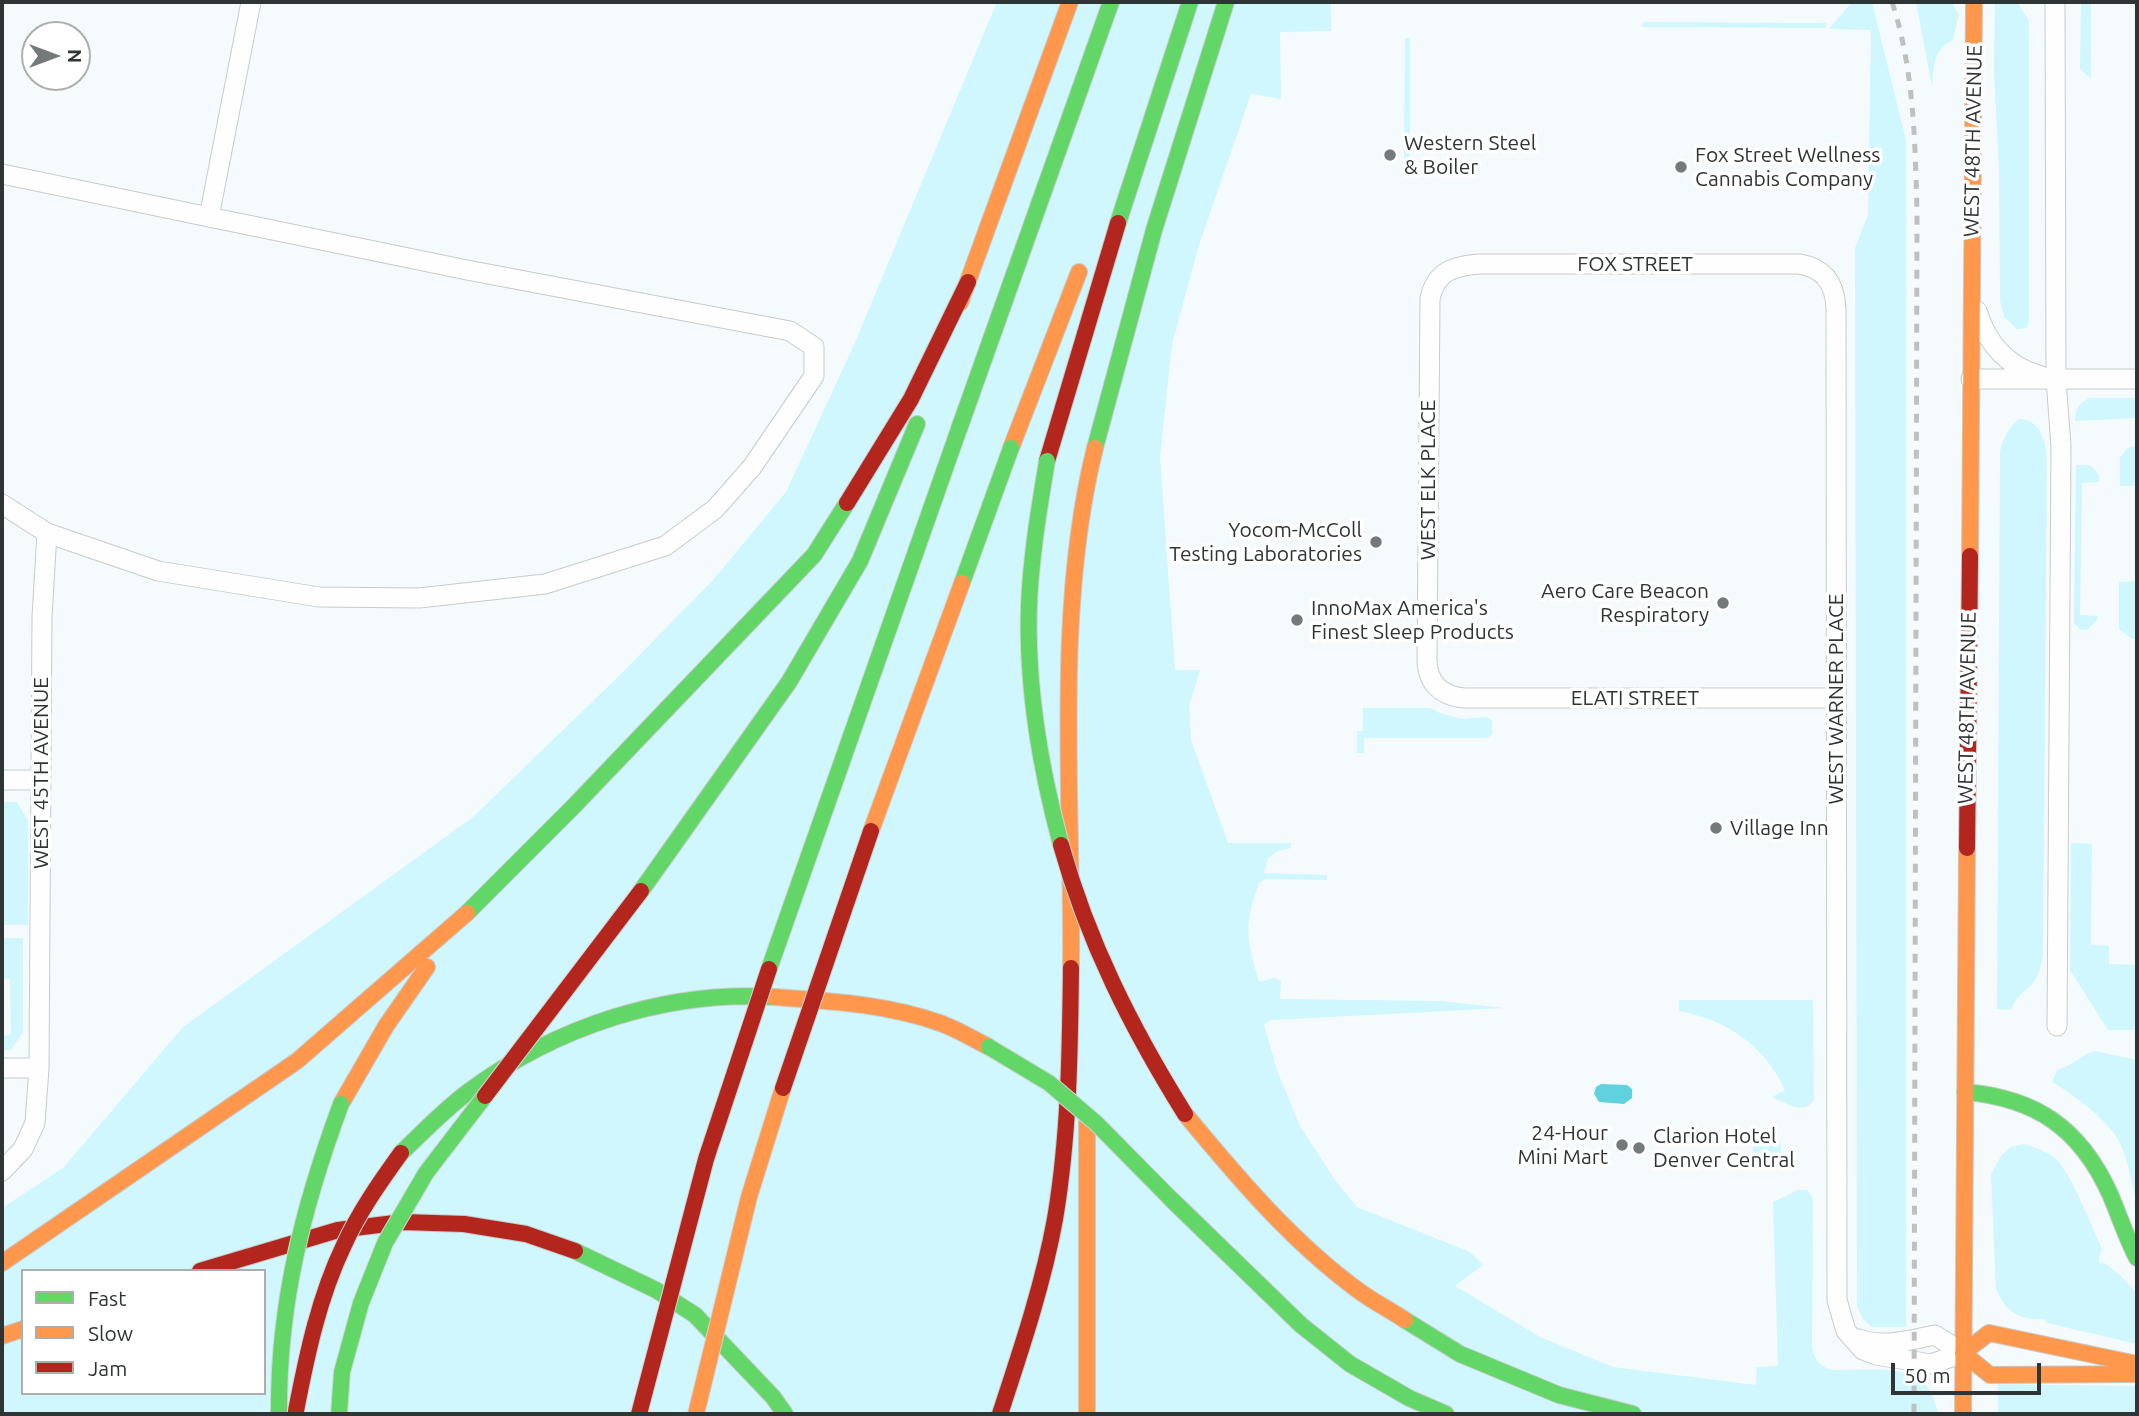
<!DOCTYPE html>
<html>
<head>
<meta charset="utf-8">
<style>
  body { margin:0 }
  #map { position:relative; width:2139px; height:1416px; overflow:hidden; background:#f5fbfc; font-family:Ubuntu,sans-serif }
  canvas { display:block }
  .frame { position:absolute; inset:0; border:4px solid #2f3435; pointer-events:none }
  .legend { position:absolute; left:21px; top:1269px; width:245px; height:126px; box-sizing:border-box; background:#fff; border:2px solid #acaeae; margin:0; padding:9px 12px; list-style:none; font-size:21px; color:#2f3435 }
  .legend li { display:flex; align-items:center; gap:14px; height:35px }
  .legend b { width:35px; border:2px solid #acaeae }
  .north { position:absolute; left:21px; top:21px; width:70px; height:70px; box-sizing:border-box; background:#fff; border:2px solid #acaeae; border-radius:50%; rotate:90deg; font-size:19px; font-weight:700; line-height:28px; text-align:center; color:#2f3435 }
  .north::after { content:''; display:block; margin:auto; width:24px; height:32px; background:#747a7b; clip-path:polygon(50% 0,100% 100%,50% 72%,0 100%) }
  .scale { position:absolute; left:1891px; top:1363px; width:150px; height:32px; box-sizing:border-box; border:4px solid #2f3435; border-top:0; padding-left:9px; font-size:21px; line-height:24px; white-space:nowrap; color:#2f3435; -webkit-text-stroke:5px #fff; paint-order:stroke }
</style>
</head>
<body>
<div id="map">
<canvas width="2139" height="1416"></canvas>
<div class="frame"></div>
<ul class="legend">
<li><b style="height:9px;background:#63d668"></b>Fast</li>
<li><b style="height:9px;background:#ff974d"></b>Slow</li>
<li><b style="height:9px;background:#b3261e"></b>Jam</li>
</ul>
<div class="north">N</div>
<div class="scale">50 m</div>
</div>
<script>
const c = document.querySelector('canvas').getContext('2d');
c.lineJoin = 'round';
function paint(path, color) { c.fillStyle = color; c.fill(path, 'evenodd'); }
function trace(path, color, width, dash) { c.strokeStyle = color; c.lineWidth = width; c.lineCap = dash ? 'butt' : 'round'; c.setLineDash(dash || []); c.stroke(path); }
function drawText(font, color, halo, rows, align = 'center') {
  c.font = font + ' Ubuntu,sans-serif'; c.lineWidth = 7; c.setLineDash([]); c.textBaseline = 'middle'; c.strokeStyle = halo; c.fillStyle = color; for (const [text, x, y, turn = 0] of rows) {
    c.save(); c.translate(x, y); c.rotate((+turn || 0) * Math.PI / 180); c.textAlign = isNaN(turn) ? turn : align; if (halo) c.strokeText(text, 0, 0); c.fillText(text, 0, 0); c.restore();
  }
}
paint(new Path2D(`
  M997 2H1331V31L1280 32 1281 99 1251 94 1199 245 1172 344 1160 457 1175 670H1200L1189 706 1191 740 1228 843H1291V848L1278 851 1268 858 1264 873 1327 875V880L1266 879 1259 883C1243 927 1247 939 1259 982L1274 978 1281 981 1280 999 1440 1001 1505 1008 1271 1020 1264 1025 1278 1073 1300 1126 1335 1180 1357 1207 1470 1252 1483 1265 1455 1286 1540 1337 1613 1367 1756 1385 1757 1367 1778 1366 1773 1202 1798 1190H1807L1813 1198 1812 1348C1815 1361 1821 1368 1834 1370 1876 1371 1930 1359 1938 1414H2V1208L63 1168 183 1027 473 817 619 676 713 580 786 492 854 345ZM23 1271H264V1393H23Z
  M1852 2H1872L1906 140V1327H1872L1862 1318 1857 1305 1855 248 1868 215 1871 30 1829 29Z
  M1916 2H1951L1959 14 1953 40C1932 51 1935 64 1932 86Z
  M1995 2H2017L2029 21V322L2026 328 2017 329 2004 317 2000 301 1999 168 1994 71Z
  M2081 2H2091V79L2080 69Z
  M1643 22 1826 23V28L1643 27Z
  M1405 38H1410V168H1404Z
  M2089 398H2137V418L2075 421C2076 409 2078 404 2089 398Z
  M2019 419C2040 419 2046 441 2047 459L2043 956C2041 966 2038 980 2029 987 2021 994 2015 999 2011 1010L1997 1009 2000 451C2004 438 2008 427 2019 419Z
  M2137 446 2135 486H2120V457L2128 448Z
  M2076 465H2090L2099 474V482L2082 483 2080 615 2098 616 2097 620 2087 630H2081L2074 623Z
  M2137 581V639H2132L2119 629V582Z
  M1363 708H1430L1440 713 1462 719 1487 717 1492 721V734L1488 738H1364V753H1357V731H1363Z
  M2 802H17L28 821V925H2Z
  M2071 843 2092 844 2091 945 2109 946V964L2137 965V1030H2108L2070 970Z
  M2 938H23V1032L11 1050H2V1036L11 1035 10 979 2 978Z
  M1679 1000H1813L1814 1099C1804 1117 1786 1103 1772 1097L1785 1090C1764 1045 1727 1020 1679 1011Z
  M2095 1051 2137 1060V1205C2132 1186 2129 1163 2121 1145 2111 1122 2074 1095 2052 1082L2057 1070C2072 1066 2081 1055 2095 1051Z
  M1759 1131C1803 1129 1771 1194 1746 1157L1753 1155V1142L1746 1140Z
  M2024 1144C2036 1148 2049 1152 2058 1161 2075 1181 2090 1224 2102 1249L2099 1257 2100 1265 2103 1262 2120 1275 2137 1293V1344L2047 1323 2044 1319C2020 1321 2004 1311 1996 1288L1991 1174 2001 1156 2010 1147Z
  M1998 1384 2137 1386V1414H1998Z`), '#cff7fd');
paint(new Path2D(`
  M1601 1084 1627 1085 1632 1089V1098L1624 1104 1599 1102 1594 1094 1596 1087Z`), '#5fd1df');
const street = new Path2D(`
  M2055 2 2056 379 2061 446 2057 1026
  M2 174 209 217 251 2
  M1977 311C1987 344 2008 367 2041 376
  M1971 379H2137
  M2 504 47 533 42 617 39 1068 35 1123 23 1149 2 1171
  M47 533 158 571 319 597 419 598 545 584 665 546 715 509 752 467 814 376V347L790 331 467 270 209 217
  M1836 698H1464C1441 696 1427 683 1427 659L1430 299C1435 272 1453 266 1479 264H1799C1825 268 1835 284 1836 309L1837 1300 1846 1331 1863 1350 1876 1355 1931 1364 1963 1353
  M2 780H41
  M2 1068H39
  M1859 1339C1883 1348 1911 1340 1935 1335L1963 1353`);
const fast = new Path2D(`
  M1118 223 1190 2
  M959 429 1111 2
  M1095 448 1154 230 1226 2
  M641 891 789 682 860 561 917 424
  M467 913 573 807 814 555 847 503
  M1965 1092C2036 1098 2080 1128 2110 1194 2119 1215 2126 1237 2137 1258
  M401 1153C423 1132 444 1110 468 1092 555 1027 666 990 774 997
  M1171 1199 1301 1325 1350 1364 1409 1398 1446 1414
  M575 1251 656 1290 695 1315 773 1397 785 1414
  M1405 1320 1460 1354 1559 1395 1633 1414`);
const slow = new Path2D(`
  M960 303 1070 2
  M1011 448 1079 272
  M1970 556 1974 2
  M1071 968C1073 800 1054 612 1095 448
  M774 997C830 1001 887 1004 940 1023 957 1029 973 1039 989 1047
  M341 1104 386 1026 427 967
  M1185 1114C1238 1178 1292 1242 1359 1291 1374 1302 1390 1310 1405 1320
  M1087 1122V1414
  M2 1263 297 1061 467 913
  M2 1336 23 1329
  M2137 1364 1989 1333 1963 1353 1990 1375 2137 1374
  M1963 1414 1967 848`);
const jam = new Path2D(`
  M1047 461 1118 223
  M847 503 911 399 968 282
  M1967 848 1970 556
  M200 1271 338 1230 403 1222 464 1224 526 1234 575 1251
  M1000 1414C1021 1350 1043 1285 1055 1219 1069 1136 1070 1052 1071 968`);
trace(street, '#c6cbcc', 21);
trace(fast, '#c6cbcc', 18);
trace(slow, '#c6cbcc', 18);
trace(jam, '#c6cbcc', 18);
trace(street, '#fefeff', 19);
trace(fast, '#63d668', 16);
trace(slow, '#ff974d', 16);
trace(jam, '#b3261e', 16);
trace(new Path2D(`
  M1892 2C1914 69 1915 141 1917 211L1914 1414`), '#bfc1c1', 5, [9, 9]);
const fastBridge = new Path2D(`
  M1047 461C1039 509 1031 557 1029 605 1026 686 1040 767 1061 845
  M962 583 1011 448
  M769 969 959 429
  M989 1047 1049 1083 1096 1123 1171 1199
  M279 1414C278 1304 303 1207 341 1104
  M339 1414 342 1372 361 1303 385 1243 426 1173 485 1096`);
const slowBridge = new Path2D(`
  M871 831 962 583
  M696 1414 749 1197 783 1088`);
const jamBridge = new Path2D(`
  M1061 845C1088 942 1132 1029 1185 1114
  M783 1088 871 831
  M485 1096 641 891
  M296 1411C307 1354 319 1297 344 1245 359 1212 380 1182 401 1153
  M639 1414 706 1159 769 969`);
trace(fastBridge, '#d1d5d6', 18, []);
trace(slowBridge, '#d1d5d6', 18, []);
trace(jamBridge, '#d1d5d6', 18, []);
trace(fastBridge, '#63d668', 16);
trace(slowBridge, '#ff974d', 16);
trace(jamBridge, '#b3261e', 16);
for (const [x, y, r, color] of [
  [1390,155,7,"#747a7b"],
  [1681,167,7,"#747a7b"],
  [1376,542,7,"#747a7b"],
  [1723,603,7,"#747a7b"],
  [1297,620,7,"#747a7b"],
  [1716,828,7,"#747a7b"],
  [1622,1145,7,"#747a7b"],
  [1639,1148,7,"#747a7b"]
]) { const dot = new Path2D(); dot.arc(x, y, r, 0, 2 * Math.PI); c.fillStyle = color; c.fill(dot); trace(dot, '#fff', 2.5); }
drawText('21px', '#2f3435', '#fff', [
  ["WEST 48TH AVENUE",1973,141,-89],
  ["FOX STREET",1635,264],
  ["WEST ELK PLACE",1428,480,-90],
  ["ELATI STREET",1635,698],
  ["WEST WARNER PLACE",1836,699,-90],
  ["WEST 48TH AVENUE",1967,708,-89],
  ["WEST 45TH AVENUE",41,773,-90]
]);
drawText('21px', '#2f3435', '#fff', [
  ["Western Steel",1404,143],
  ["& Boiler",1404,167],
  ["Fox Street Wellness",1695,155],
  ["Cannabis Company",1695,179],
  ["Yocom-McColl",1362,530,"right"],
  ["Testing Laboratories",1362,554,"right"],
  ["Aero Care Beacon",1709,591,"right"],
  ["Respiratory",1709,615,"right"],
  ["InnoMax America's",1311,608],
  ["Finest Sleep Products",1311,632],
  ["Village Inn",1730,828],
  ["24-Hour",1608,1133,"right"],
  ["Mini Mart",1608,1157,"right"],
  ["Clarion Hotel",1653,1136],
  ["Denver Central",1653,1160]
], 'left');
</script>
</body>
</html>
